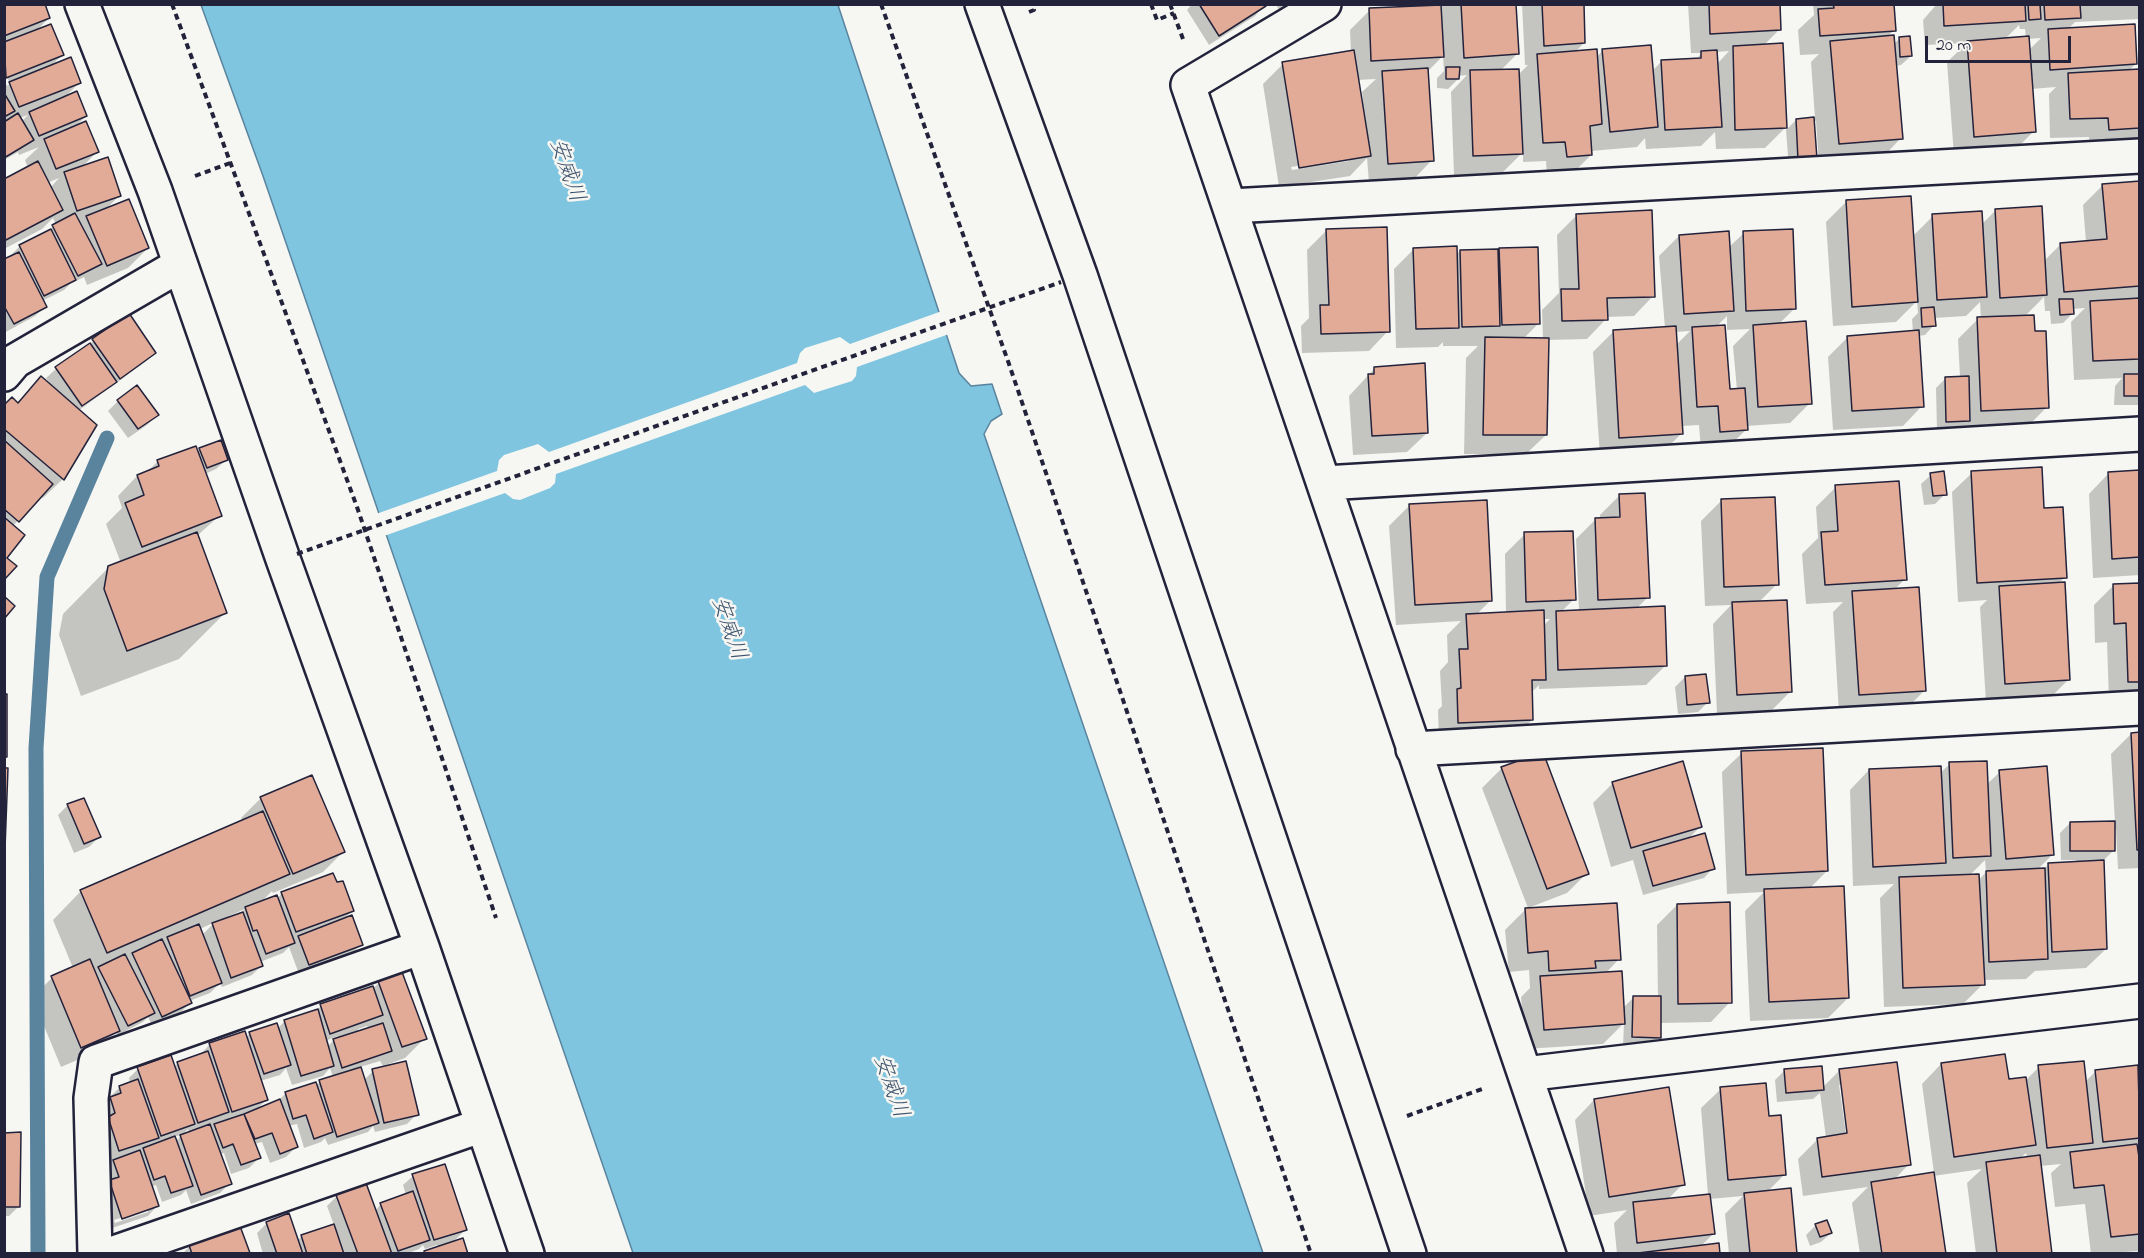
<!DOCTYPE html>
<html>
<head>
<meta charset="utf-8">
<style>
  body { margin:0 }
  #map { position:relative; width:2144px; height:1258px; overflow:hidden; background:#f6f6f2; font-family:"Indie Flower",sans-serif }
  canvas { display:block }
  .frame { position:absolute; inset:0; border:6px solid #22223b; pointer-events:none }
  .scale { position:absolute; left:1925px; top:36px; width:146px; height:27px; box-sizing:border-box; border:3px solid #22223b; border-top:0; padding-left:8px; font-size:18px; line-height:21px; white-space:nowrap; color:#22223b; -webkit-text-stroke:4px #f6f6f2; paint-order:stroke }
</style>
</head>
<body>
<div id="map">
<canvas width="2144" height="1258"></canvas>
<div class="frame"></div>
<div class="scale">20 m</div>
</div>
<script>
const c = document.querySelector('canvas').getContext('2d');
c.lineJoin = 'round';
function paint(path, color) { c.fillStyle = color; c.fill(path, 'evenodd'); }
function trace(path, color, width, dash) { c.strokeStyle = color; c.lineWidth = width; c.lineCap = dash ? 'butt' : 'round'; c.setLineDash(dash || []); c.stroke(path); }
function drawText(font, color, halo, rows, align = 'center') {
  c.font = font + ' "Indie Flower","Klee One",sans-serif'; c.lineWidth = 5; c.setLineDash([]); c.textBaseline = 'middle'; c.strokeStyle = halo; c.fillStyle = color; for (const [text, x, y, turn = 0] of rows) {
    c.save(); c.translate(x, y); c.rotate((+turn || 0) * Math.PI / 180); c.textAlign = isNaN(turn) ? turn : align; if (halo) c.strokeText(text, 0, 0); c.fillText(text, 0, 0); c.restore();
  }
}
const water = new Path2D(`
  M201 5H838L959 373 971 386 992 384 1002 414 991 421 984 434 1263 1253H633L263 176Z`);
paint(water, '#7fc5e0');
trace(water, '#5a849e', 1.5);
paint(new Path2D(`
  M942 311 949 334 857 367 856 376 852 381 814 393 805 385 556 474 555 483 550 488 520 500 513 499 505 493 384 536 376 514 497 471 499 460 504 455 538 444 549 452 797 363 800 353 805 348 840 337 850 344Z`), '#f6f6f2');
paint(new Path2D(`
  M4 4 49 18 35 32 62 55 49 68 79 83 64 98 86 116 73 129 97 152 81 168 119 196 104 211 148 248 128 268 87 285 84 277 70 284 64 290 42 301 45 307 35 316 4 333V261L11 258 10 256 20 246 47 232 56 225 53 218 42 229 4 249V181L28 168 25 160 39 147 19 155 18 152 4 160V78L7 86 10 84 4 70ZM28 115 21 122 19 118ZM59 178 50 188 47 183Z
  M1192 4H1265L1255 16 1209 45 1187 10Z
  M1276 4H1302L1282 16Z
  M1440 4H1515L1518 53 1500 71 1518 75 1528 65H1525L1522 4H1582L1584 43 1574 53 1596 58 1603 50 1652 71 1661 62 1695 60 1702 53H1691L1688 4H1778L1780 29 1763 46 1785 128 1765 148 1716 149 1715 132 1701 146 1646 149 1645 138 1637 147 1591 151V155L1571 175 1547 176 1546 161 1523 162V152L1502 173 1454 175 1451 92 1467 75 1458 76V79L1448 89 1437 88V78L1444 71 1443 56 1426 73 1432 160 1413 180 1369 183 1367 158 1350 176 1279 187 1263 84 1283 64 1351 52 1350 30 1370 10 1440 6ZM1729 51 1717 64 1716 52ZM1376 79 1362 92 1363 102H1361L1357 80ZM1349 158V161L1292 170 1291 167Z
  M1813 4H1893L1894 30 1887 37 1894 44 1900 38 1911 56 1901 65 1895 66 1901 138 1882 158 1819 164 1816 121H1813L1815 158 1789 169 1786 130 1796 120 1815 118 1811 62 1819 54 1800 55 1798 30 1814 15Z
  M1937 4H2140V19L2075 22 2068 29 2136 64 2128 71H2140V147L2090 149 2089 137 2050 138 2049 94 2056 87 2031 89 2034 131 2014 151 1954 156 1947 62 1967 43 1925 45 1923 20ZM2019 25 2020 29H2025L2026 38 2005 39ZM2041 38 2029 50 2028 39Z
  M2140 182V405H2114L2115 386 2122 378 2074 380 2071 322 2085 308 2072 309 2073 313 2063 323 2051 324 2050 311H2045L2044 297 2024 317 2047 407 2027 427 1962 430V428L1959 431H1937L1936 388 1946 378 1960 377 1958 339 1978 319H1981L1980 302 1966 316 1934 318V325L1925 335 1918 336 1922 406 1903 426 1833 430 1828 357 1848 337 1913 332 1912 319 1918 313 1917 301 1896 322 1833 326 1826 222 1846 202 1912 237 1933 216 1981 225 1996 210 2044 261 2061 244 2086 242 2083 205 2103 185Z
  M1577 215 1653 296 1634 316 1606 317V319L1587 339 1547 340 1546 435 1526 454H1464L1466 358 1478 346H1443V342L1438 347 1396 348 1394 269 1414 249 1455 256 1460 251 1496 253 1500 250 1539 323 1523 339H1543L1542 310 1559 293 1557 235Z
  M1326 231 1388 331 1369 351 1302 353 1301 326 1309 318 1307 250Z
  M1744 233 1795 308 1779 324 1810 403 1790 423 1746 426V430L1726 449 1701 451 1699 425 1681 426 1682 433 1662 453 1600 457 1593 352 1613 332 1665 328 1659 256 1679 236 1728 248ZM1727 316V330L1750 329 1733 346 1737 390 1728 391 1716 327ZM1690 331 1676 345 1675 332Z
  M129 315 154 352 145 362 78 411 63 479 43 498 40 496 13 526 4 558V406L17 403 41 379 52 386 46 378 56 369Z
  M1375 368 1427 433 1407 452 1353 455 1349 396Z
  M118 401 157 415 147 425 128 438 108 411Z
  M200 449 226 460 216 469 205 474 220 515 197 536 225 613 179 659 81 696 59 635 63 614 109 567 121 563 106 524 122 508 118 496 137 476 146 473 158 461 197 452Z
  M2140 472V575L2093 578 2089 494 2108 474Z
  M1972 473 2043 510 2065 577 2058 584 2069 679 2049 699 1986 703 1980 607 1987 600 1958 602 1952 492Z
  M1931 475 1945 494 1935 504 1924 505 1921 484Z
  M1836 487 1905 579 1894 590 1925 690 1905 710 1839 714 1833 612 1843 602 1806 604 1802 554 1818 538 1816 507Z
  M1620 495 1648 597 1636 609 1666 665 1646 685 1539 689V685L1531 693 1532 720 1512 739 1439 742 1438 710 1442 706 1440 671 1448 662 1447 635 1461 621 1396 625 1389 526 1409 506 1491 600 1476 615 1506 613 1505 554 1525 534 1574 599 1561 612 1579 611 1576 539 1596 519H1600V515ZM1543 619H1550L1543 626Z
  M1721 501 1777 584 1758 603 1790 692 1771 711 1717 714 1713 624 1731 605 1705 606 1701 521Z
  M2114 585H2140V700L2109 701 2107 642 2095 643 2094 605Z
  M1685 677 1708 702 1698 712 1678 714 1675 687Z
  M2131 734H2140V868L2118 869 2116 829H2113V851L2103 861 2106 949 2086 968 2035 971 2026 979 1983 980V984L1963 1004 1884 1007 1880 898 1894 884 1853 886 1850 790 1869 770 1940 773 1950 764 1986 785 2000 772 2052 855 2037 870H2043L2049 864 2076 863V860H2061L2060 833 2070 823H2115L2111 754ZM1985 860 1986 872 1978 881 1969 876Z
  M1742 753 1827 871 1809 889 1848 998 1828 1018 1750 1021 1745 911 1764 892 1727 894 1722 772Z
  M1502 768 1587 873 1567 893 1528 908 1482 788Z
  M1613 783 1700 827 1688 839 1713 868 1704 878 1643 895 1633 860 1611 867 1593 803Z
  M261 798 343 852 323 872 273 893 272 891 259 904 277 899 282 893 352 911 343 920 361 944 352 954 299 974 289 947 283 953 260 962 261 966 252 975 222 987 220 983 210 993 189 1001 190 1003 180 1013 152 1025 148 1017 143 1022 118 1035 116 1032 98 1051 61 1067 32 997 52 978 73 968 53 920 81 891 243 821 241 818ZM245 909 239 915 230 918 229 916ZM215 922 202 935 200 929Z
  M68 805 99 837 89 847 74 853 58 815Z
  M1677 905 1730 1002 1711 1022 1659 1023V1037L1649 1047 1623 1046 1624 1023 1603 1044 1525 1049 1521 997 1530 988 1529 970 1509 972 1505 930 1525 910 1619 959 1606 973 1622 1009 1634 997 1658 998 1657 925Z
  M401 974 425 1038 405 1058 383 1066 380 1061 360 1067 364 1080 373 1071 417 1114 407 1124 375 1132 373 1126 368 1132 328 1145 325 1138 321 1142 304 1148 297 1124 288 1126 296 1147 286 1157 270 1163 262 1142 254 1144 259 1158 249 1168 231 1174 224 1153 220 1154 230 1183 220 1193 191 1204 186 1190 181 1195 162 1202 156 1185 151 1187 157 1206 148 1216 112 1228 100 1191V1107L120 1087 130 1083 129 1078 138 1069 173 1068 178 1063 199 1056 210 1044 246 1038 250 1033 277 1029 285 1021 316 1011 321 1006 372 989 379 983ZM367 1026 369 1029 359 1032 358 1029ZM338 1036 327 1047 325 1041ZM286 1068 292 1085 323 1076 330 1068 333 1077 320 1082 316 1086 286 1093 277 1102 256 1110 266 1100 260 1081 280 1075ZM188 1129 189 1133 181 1136ZM183 1134 175 1142 174 1137ZM148 1209V1212L115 1223 114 1220Z
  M1941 1064 2007 1081 2027 1079 2039 1067 2085 1082 2096 1071 2136 1067 2140 1098V1141L2136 1145 2140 1169V1251L2091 1254 2085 1204 2055 1207 2051 1173 2061 1164 2040 1166 2050 1254H1976L1967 1183 1982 1169 1933 1176 1945 1254H1860L1852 1203 1868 1187 1803 1196 1798 1159 1818 1139 1826 1138 1820 1093 1813 1099 1777 1102 1775 1080 1785 1070 1823 1087 1839 1071 1909 1164 1894 1180 1934 1173 1922 1084ZM1839 1085H1842L1850 1140 1847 1141ZM2026 1153 2027 1158 2019 1159Z
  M1721 1089 1767 1118 1784 1175 1767 1192 1796 1254H1729L1725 1214 1743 1196 1709 1199 1713 1234 1700 1247 1719 1254H1617L1614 1223 1627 1210 1589 1216 1575 1120 1594 1100 1683 1184 1667 1200 1708 1195 1701 1108Z
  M4 1134 19 1206 9 1216H4Z
  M413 1176 466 1229 452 1243 466 1254H424L438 1248 437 1245 425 1249 423 1245 419 1249 406 1254H263L257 1233 267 1223 297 1241 302 1236 334 1225 327 1206 337 1196 375 1211 381 1204 406 1195 403 1185Z
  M1816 1225 1831 1233 1821 1242 1810 1246 1806 1235Z
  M190 1246 248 1253 182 1254Z`), '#0003');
trace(new Path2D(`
  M38 1254 36 748 47 577 107 438`), '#5a849e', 15);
const building = new Path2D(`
  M4 4H45L50 18 4 36Z
  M1199 4H1265L1266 6 1219 36Z
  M1461 4H1516L1519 54 1464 58Z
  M1542 4H1584L1585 43 1544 46Z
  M1709 4H1780L1781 30 1710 34Z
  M1833 4H1894L1896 31 1820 36 1818 9 1834 8Z
  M1943 4H2025L2026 21 1944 26Z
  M2040 4 2041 19 2029 20 2028 5Z
  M2044 4H2080L2081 18 2045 20Z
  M1441 5 1444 57 1371 61 1369 8Z
  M51 24 64 55 6 78 4 42Z
  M2135 24 2137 64 2050 70 2048 29Z
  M1894 35 1903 139 1839 144 1830 41Z
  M1910 36 1912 56 1900 57 1899 37Z
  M2029 36 2036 132 1974 137 1967 41Z
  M1783 43 1787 128 1735 130 1733 46Z
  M1651 45 1658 127 1610 132 1602 49Z
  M1597 49 1602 124 1590 126 1592 155 1567 157 1565 142 1543 143 1537 54Z
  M1354 50 1371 156 1299 168 1282 62Z
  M1717 50 1722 127 1665 130 1661 60 1701 58V51Z
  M71 57 81 83 19 107 9 82Z
  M1446 67H1460L1459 79H1446Z
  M1428 68 1434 161 1388 164 1382 71Z
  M1519 69 1523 154 1473 156 1470 70Z
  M2140 69V128L2109 130 2108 118 2070 119 2068 73Z
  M77 91 87 116 39 136 29 112Z
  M4 93 15 111 4 117Z
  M18 113 34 140 4 158V122Z
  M1814 117 1817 159 1798 160 1796 119Z
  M86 121 99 152 56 169 44 139Z
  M108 157 121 196 77 211 64 172Z
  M38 161 63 210 4 241V179Z
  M2140 181V286L2064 292 2060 243 2107 239 2102 184Z
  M1911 196 1918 302 1852 307 1846 200Z
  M129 199 149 248 107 266 86 216Z
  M2042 206 2047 295 2000 298 1995 209Z
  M1652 210 1655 297 1607 298 1608 320 1562 321 1561 289H1579L1576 214Z
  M1982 211 1987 297 1937 300 1932 214Z
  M75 213 102 264 78 276 52 225Z
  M1387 227 1390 332 1321 334 1320 305H1329L1326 229Z
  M51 229 76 280 44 296 19 245Z
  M1793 229 1796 309 1746 311 1743 231Z
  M1729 231 1734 311 1684 314 1679 235Z
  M1457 246 1459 328 1416 329 1413 248Z
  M1538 247 1540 324 1502 325 1499 248Z
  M1498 249 1500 326 1462 327 1460 250Z
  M19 252 47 307 14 324 4 306V259Z
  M2140 298V359L2093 361 2090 301Z
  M2059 299H2073L2074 314 2060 315Z
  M1934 307 1936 326 1922 327 1921 308Z
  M129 313 156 353 120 379 92 339Z
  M2034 315 2035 331H2046L2049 408 1981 411 1977 317Z
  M1806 321 1812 404 1758 407 1753 325Z
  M1725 325 1730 389 1745 388 1748 430 1720 432 1718 406 1697 407 1692 327Z
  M1676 326 1683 434 1619 438 1613 330Z
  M1919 330 1924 407 1852 411 1847 336Z
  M1485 337 1549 338 1547 435H1483Z
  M90 343 117 382 82 406 55 367Z
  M1425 363 1428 433 1372 436 1368 374H1374V367Z
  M2124 374H2140V396H2124Z
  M41 376 97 425 64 480 4 429V405L12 397 18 403Z
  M1969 376 1970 421 1946 422 1945 377Z
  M137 385 159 415 138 429 117 400Z
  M4 440 53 484 19 522 4 509Z
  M221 440 228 460 207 468 199 448Z
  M196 446 222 516 142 547 125 503 144 495 137 475 159 466 157 460Z
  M2042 467 2044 508 2063 507 2067 578 1977 583 1971 471Z
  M2140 470V557L2112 559 2108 472Z
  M1944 471 1947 495 1933 496 1930 473Z
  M1899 481 1907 580 1825 585 1821 532 1838 531 1835 485Z
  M1645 493 1650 598 1598 600 1595 518 1620 517 1619 494Z
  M1775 497 1779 585 1724 587 1721 499Z
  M1487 500 1492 601 1415 605 1409 504Z
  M4 517 25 535 7 558 17 566 4 580Z
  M1573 531 1576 600 1526 602 1524 532Z
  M197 532 227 613 127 651 104 589 108 566Z
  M2065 582 2070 680 2005 684 1999 586Z
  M2140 583V682H2128L2126 623 2114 624 2113 584Z
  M1919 587 1926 691 1859 695 1852 591Z
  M4 596 15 606 4 619Z
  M1787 600 1792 692 1737 695 1732 602Z
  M1665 606 1667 666 1558 670 1556 611Z
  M1544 610 1546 680H1532L1533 720 1458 723 1457 689 1461 688 1459 649H1468L1466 614Z
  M1706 674 1710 703 1687 705 1685 676Z
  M4 694H7V757H4Z
  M2140 732V850H2137L2131 733Z
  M1823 748 1828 871 1746 875 1741 751Z
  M1543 752 1589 874 1547 889 1501 767Z
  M1683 761 1702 827 1631 848 1612 782Z
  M1987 761 1991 856 1953 858 1949 762Z
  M1941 766 1946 863 1873 867 1869 769Z
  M2047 766 2054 855 2006 859 1999 770Z
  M4 768H8L5 849H4Z
  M312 775 345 852 293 874 260 797Z
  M84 798 101 837 84 844 67 804Z
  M263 811 290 874 107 953 80 890Z
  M2115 821V851H2070V822Z
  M1705 833 1715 869 1653 886 1643 851Z
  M2104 860 2107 949 2052 952 2048 863Z
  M2045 868 2048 959 1989 962 1986 871Z
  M333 873 337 882 343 881 354 911 296 932 281 892Z
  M1979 874 1985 985 1903 988 1899 877Z
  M1844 886 1849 998 1769 1002 1764 889Z
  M277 895 295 943 266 954 257 930 253 931 245 907Z
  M1730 902 1732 1003 1678 1004 1677 904Z
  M1617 903 1621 960 1595 961 1596 968 1549 971 1548 951 1528 953 1525 908Z
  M243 912 263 966 231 978 212 923Z
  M352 915 363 945 309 965 298 936Z
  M199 924 222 983 190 996 167 937Z
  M162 939 192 1003 162 1017 132 953Z
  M125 954 155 1013 128 1026 98 967Z
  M90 959 120 1031 81 1048 51 976Z
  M1622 971 1625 1024 1544 1030 1540 976Z
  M402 972 427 1039 402 1047 378 981Z
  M373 986 383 1015 330 1034 320 1004Z
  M1633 996H1661V1038L1632 1037Z
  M318 1009 334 1066 301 1076 284 1020Z
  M277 1023 291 1065 264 1074 249 1032Z
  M383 1023 392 1051 342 1068 333 1039Z
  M245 1031 268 1100 232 1112 209 1043Z
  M208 1051 229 1112 198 1123 177 1062Z
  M2005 1054 2009 1079 2026 1077 2036 1145 1954 1157 1941 1063Z
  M171 1055 195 1124 161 1136 137 1067Z
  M406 1061 419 1115 384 1123 372 1069Z
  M2084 1061 2093 1143 2047 1148 2038 1065Z
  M1897 1062 1911 1165 1822 1177 1817 1138 1847 1133 1839 1069Z
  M2138 1065 2140 1138 2103 1142 2095 1070Z
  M1822 1066 1824 1090 1786 1093 1784 1069Z
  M361 1067 379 1123 337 1137 319 1080Z
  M138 1079 159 1138 119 1151 108 1117 115 1113 110 1097 121 1093 119 1086Z
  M316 1082 333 1132 314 1139 306 1115 293 1119 285 1092Z
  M1766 1083 1769 1116 1781 1115 1786 1175 1728 1180 1720 1087Z
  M1669 1087 1685 1185 1609 1197 1594 1099Z
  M280 1099 298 1147 280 1154 272 1133 255 1139 244 1114Z
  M244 1114 261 1158 241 1165 233 1144 223 1148 214 1124Z
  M210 1124 232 1184 201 1195 180 1135Z
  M21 1132 20 1207H4V1133Z
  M175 1136 193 1186 171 1193 165 1176 154 1180 143 1148Z
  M2137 1144 2140 1164V1234L2111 1237 2104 1185 2074 1188 2070 1152Z
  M140 1150 159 1206 122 1219 109 1180 119 1177 113 1160Z
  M2040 1155 2052 1254H1997L1986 1162Z
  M445 1164 467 1230 434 1240 412 1174Z
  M1934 1172 1946 1254H1882L1871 1182Z
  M366 1183 392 1254H358L336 1195Z
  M1791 1188 1797 1254H1750L1744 1193Z
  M413 1191 430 1240 398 1251 380 1203Z
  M1710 1194 1715 1234 1637 1243 1633 1202Z
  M289 1213 303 1254H277L266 1222Z
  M1827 1220 1832 1233 1820 1237 1815 1224Z
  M334 1224 344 1254H307L301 1235Z
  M240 1226 250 1253 192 1254 189 1245Z
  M463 1238 468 1254H425L424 1251Z
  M1719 1243 1720 1254H1630Z`);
paint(building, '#e2ab98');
trace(building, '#22223b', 1.5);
const street = new Path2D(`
  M82 4 155 191 283 559 422 947 527 1254
  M982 4 1080 275 1409 1254
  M1324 4 1188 85 1586 1254
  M1231 206 2140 156
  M4 374 15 361 180 265
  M1325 483 2140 434
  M1413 749 2140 708
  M1525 1074 2140 1001
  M95 1254 91 1098 96 1062 422 947
  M111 1254 483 1125`);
trace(street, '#22223b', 38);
trace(new Path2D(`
  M172 4 357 507 496 918
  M881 4 1009 364 1311 1254
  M1151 4 1157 20 1174 13
  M1170 4 1183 39
  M1029 12 1034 10 1032 4
  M195 176 230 163
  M1407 1116 1485 1088`), '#22223b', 4, [6, 4.5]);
trace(street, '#f6f6f2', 33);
trace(new Path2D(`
  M297 554 1061 282`), '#22223b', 4, [6, 4.5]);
drawText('italic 22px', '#3e536d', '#f6f6f2', [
  ["安威川",565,171,71],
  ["安威川",727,629,71],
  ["安威川",889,1087,71]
]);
</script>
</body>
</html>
